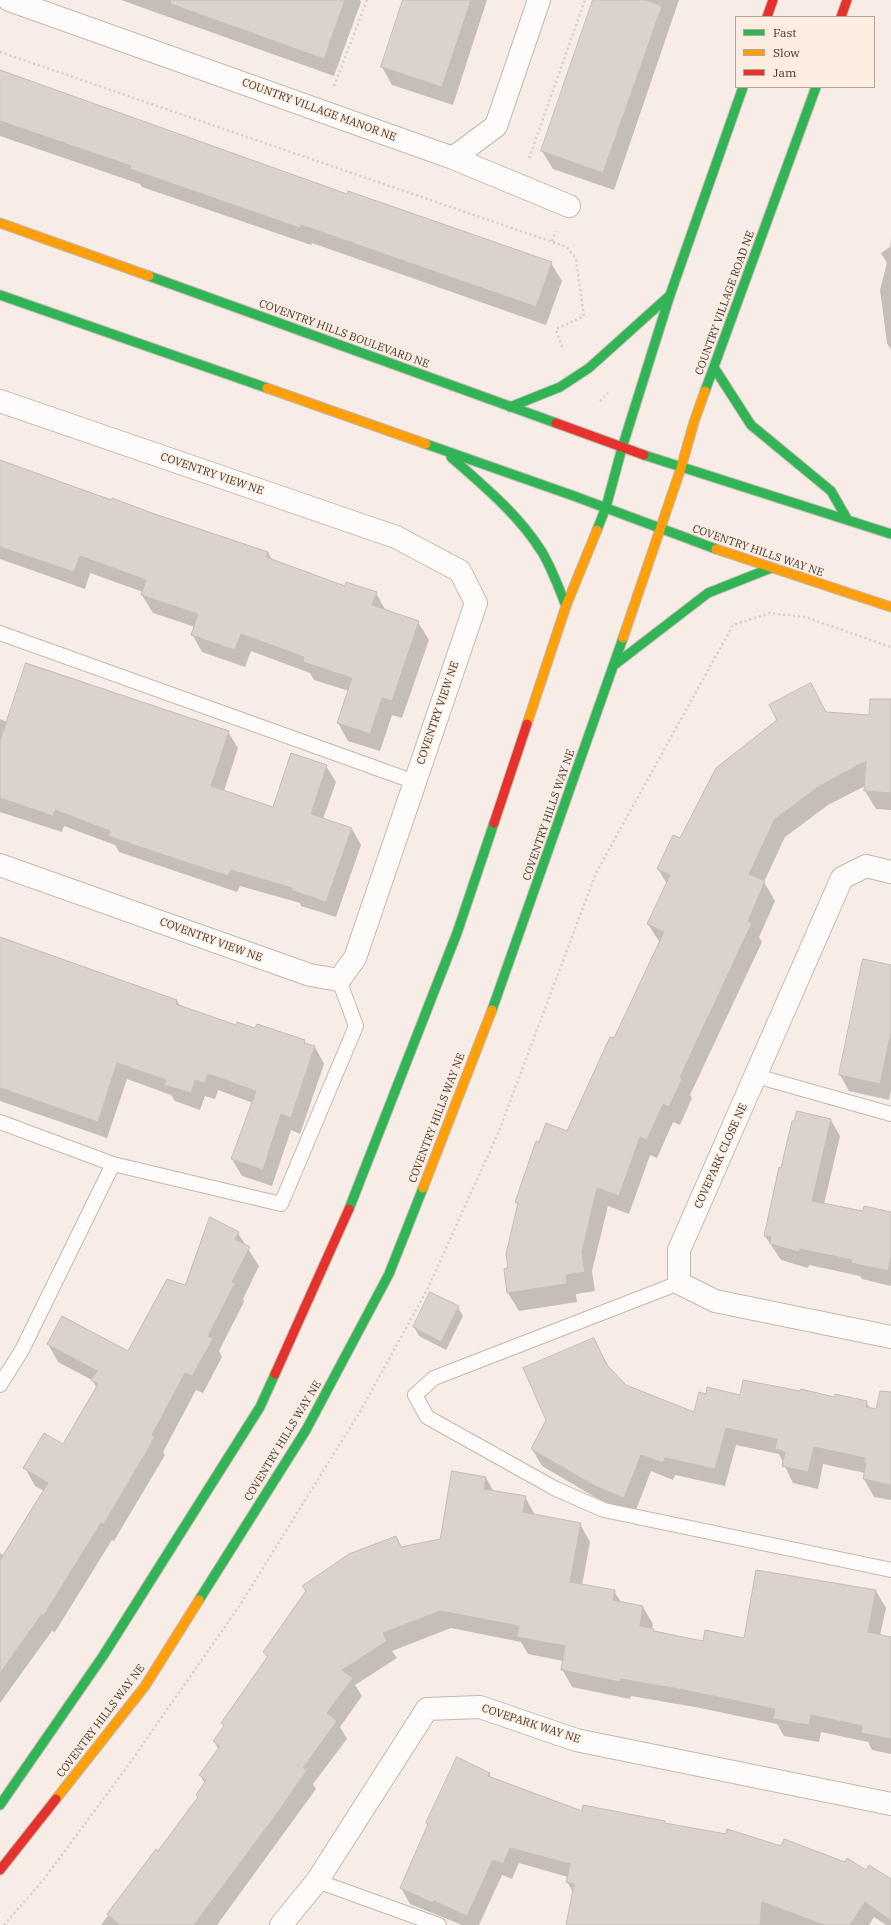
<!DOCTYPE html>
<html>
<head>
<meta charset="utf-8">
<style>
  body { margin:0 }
  #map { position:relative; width:891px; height:1925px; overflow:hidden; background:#f7ede6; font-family:"IBM Plex Serif",serif }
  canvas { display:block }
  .legend { position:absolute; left:735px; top:16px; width:140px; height:72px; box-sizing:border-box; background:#fdece0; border:1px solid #b2a499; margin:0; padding:5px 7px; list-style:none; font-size:12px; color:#42372f }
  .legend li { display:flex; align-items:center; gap:8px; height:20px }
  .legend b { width:20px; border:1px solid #b2a499 }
</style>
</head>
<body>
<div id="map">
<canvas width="891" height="1925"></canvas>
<ul class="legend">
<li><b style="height:5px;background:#30b455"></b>Fast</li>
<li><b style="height:5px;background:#ff9f0a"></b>Slow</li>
<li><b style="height:5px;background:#e5322d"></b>Jam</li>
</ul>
</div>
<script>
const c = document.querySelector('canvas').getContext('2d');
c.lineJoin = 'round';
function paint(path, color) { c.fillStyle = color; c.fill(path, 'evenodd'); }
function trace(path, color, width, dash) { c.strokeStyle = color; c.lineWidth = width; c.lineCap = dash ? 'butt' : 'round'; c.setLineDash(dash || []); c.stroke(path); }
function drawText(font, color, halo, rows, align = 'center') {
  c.font = font + ' "IBM Plex Serif",serif'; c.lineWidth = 3; c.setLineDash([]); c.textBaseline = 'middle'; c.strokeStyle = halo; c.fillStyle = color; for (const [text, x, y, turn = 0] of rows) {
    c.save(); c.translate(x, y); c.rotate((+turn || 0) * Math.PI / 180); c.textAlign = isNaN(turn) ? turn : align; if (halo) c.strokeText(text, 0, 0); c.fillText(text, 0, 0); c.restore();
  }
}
paint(new Path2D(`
  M121 0H360L361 2 334 76Z
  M404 0H487L453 105 392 85 382 67Z
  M595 0H679L614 190 553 169 542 151Z
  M0 72 348 195 551 263 562 281 546 325 312 243 311 245 142 187 140 184 0 136Z
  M891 239V350L887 343 880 290 887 263 881 253 890 247Z
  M0 462 268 552 272 560 346 587 376 593 386 611 418 622 429 640 402 718 392 715 380 751 348 741 338 723 349 691 314 680 310 673 251 651 245 667 202 652 192 634 195 627 153 613 142 595 143 592 90 573 85 589 0 559Z
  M826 713 891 717V810L876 809 865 791V786L828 805 785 837 764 882 775 901 759 937 762 942 690 1095 692 1098 680 1125 673 1122 657 1158 650 1155 629 1214 608 1206 592 1271 595 1291 576 1294 577 1302 519 1311 508 1293 505 1270 509 1269 518 1206 516 1202 540 1143 568 1132 615 1040 660 943 648 924 667 884 658 869 680 839Z
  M0 719 7 722 228 732 238 748 224 791 274 809 326 766 336 782 323 819 352 829 361 845 336 917 301 906 300 903 240 886 237 892 119 852 115 845 64 826 62 832 0 812Z
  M0 938 177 1001 180 1006 237 1026 304 1041 306 1044 315 1047 324 1064 300 1134 291 1130 272 1186 242 1176 232 1159 253 1103 218 1090 215 1099 205 1096 200 1110 175 1101 171 1095 127 1079 107 1138 0 1101Z
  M891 966V1090L889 1100 849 1091 840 1075Z
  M831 1120 840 1136 824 1204 864 1213H891V1286L862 1279 860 1276 809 1265 808 1268 781 1260 765 1236 782 1169Z
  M238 1233 259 1266 243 1299 244 1302 219 1351 222 1357 203 1393 196 1390 163 1452 165 1455 114 1541 112 1540 55 1632 52 1631 0 1703V1553L4 1556 44 1491 35 1486 25 1468 63 1446 97 1388 92 1380 58 1362 48 1344 128 1352 186 1286Z
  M458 1307 463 1316 446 1350 419 1336 414 1327Z
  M594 1339 610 1369 625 1385 695 1413 741 1396 835 1398 866 1402 871 1409 891 1414V1500L874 1497 864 1479 865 1473 823 1464 818 1489 793 1483 779 1454 736 1445 725 1486 675 1475 673 1480 651 1471 634 1515 605 1503 542 1466 532 1449Z
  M486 1478 494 1492 525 1497 535 1515 580 1524 590 1542 582 1585 614 1591 621 1602 643 1607 653 1624 652 1630 704 1642 744 1639 876 1591 886 1608 880 1635 891 1638V1754L872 1750 868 1742 821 1732 819 1742 784 1736 777 1724 695 1707 631 1696 630 1699 572 1687 562 1669 563 1661 528 1654 521 1642 451 1628 392 1651 397 1658 355 1685 362 1696 340 1727 347 1739 313 1784 316 1789 217 1925H101L156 1850 158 1852 199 1798 205 1783 200 1775 219 1750 214 1741 224 1727 222 1724 268 1658 264 1652 396 1537 402 1548 441 1540Z
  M489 1773 492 1779 583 1813 665 1824 867 1872 891 1880V1925H886L874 1917 869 1925H567L573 1892 567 1882 568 1877 519 1863 512 1879 502 1875 479 1925H462L410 1904 401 1888 428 1826 427 1823Z`), '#0003');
const building = new Path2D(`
  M171 0H345L324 59 171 4Z
  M403 0H471L442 87 381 67Z
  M593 0H646L662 6 603 173 541 151Z
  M0 70 347 194 348 191 552 262 536 307 301 225 300 228 130 169 131 166 0 121Z
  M0 460 111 500 112 498 152 513 268 552 266 557 345 586 346 582 377 592 372 605 419 621 392 701 382 698 370 734 337 723 352 678 303 662 304 657 241 634 235 650 191 635 198 614 141 595 146 580 80 556 74 572 0 547Z
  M26 663 229 731 211 786 273 807 291 753 327 765 311 814 352 828 326 902 291 890 292 888 231 870 228 876 161 854 108 836 110 831 55 810 53 816 0 798V741Z
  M811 683 826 712 869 715 870 699H891V793L864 791 866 761 818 787 775 819 749 874 765 881 748 921 752 923 680 1077 682 1079 669 1107 663 1104 647 1140 640 1137 619 1196 597 1188 582 1252 585 1272 566 1275 567 1284 507 1293 504 1269 508 1268 506 1254 518 1203 515 1202 536 1141 539 1142 546 1123 567 1131 610 1037 614 1038 664 932 647 924 670 875 657 869 673 835 680 838 716 768 777 720 769 705Z
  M0 937 177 1000 176 1004 236 1025 237 1022 255 1028 257 1024 305 1040 304 1043 315 1046 291 1118 281 1114 263 1170 231 1159 256 1091 208 1074 205 1083 195 1080 191 1093 164 1085 166 1080 117 1063 98 1122 0 1088Z
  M863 959 891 965V1033L880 1084 839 1075Z
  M797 1111 831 1119 812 1201 863 1211 864 1206 891 1212V1256L888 1271 851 1263 852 1260 800 1249 799 1252 770 1244 771 1237 764 1236 779 1167 781 1168 792 1121H794Z
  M210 1217 239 1232 235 1239 250 1247 232 1282 235 1283 208 1336 213 1339 192 1376 185 1373 152 1435 155 1437 104 1524 101 1523 44 1615 42 1614 0 1673V1560L48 1483 23 1468 44 1433 63 1444 98 1384 91 1380 97 1371 47 1344 62 1316 128 1351 167 1279 185 1285Z
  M430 1292 459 1306 441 1342 413 1327Z
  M594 1338 606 1364 626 1385 694 1412 699 1392 706 1394 707 1387 740 1395 743 1380 800 1391 801 1389 834 1397 835 1394 867 1401 866 1407 876 1409 880 1391 891 1392V1485L863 1479 866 1463 864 1462 865 1458 814 1447 808 1472 782 1466 785 1452 775 1449 777 1439 726 1428 715 1469 665 1458 663 1463 641 1455 624 1498 595 1486 531 1449 546 1420 523 1368Z
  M452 1471 486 1477 484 1489 526 1496 523 1512 581 1523 570 1582 615 1590 613 1600 643 1606 640 1626 654 1629 653 1631 703 1641 705 1630 744 1638 756 1570 876 1590 868 1632 891 1637V1739L861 1733 862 1726 811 1715 809 1725 773 1719 775 1709 684 1690 621 1679 620 1682 561 1670 565 1646 517 1637 519 1626 440 1611 383 1633 387 1641 342 1670 353 1678 327 1713 337 1721 303 1768 307 1770 281 1808 194 1925H120L107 1914 156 1849 158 1851 198 1797 196 1795 206 1780 199 1775 220 1746 213 1741 224 1726 221 1723 268 1656 263 1652 306 1591 302 1586 349 1554 396 1536 401 1547 440 1539Z
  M457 1757 490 1773 488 1776 582 1811 583 1805 665 1821V1823L726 1834 727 1829 781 1846 784 1839 845 1862 847 1858 866 1870 869 1865 891 1879V1921L865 1902 850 1925H824L762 1902 760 1925H566L574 1884 566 1882 570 1864 510 1848 503 1864 493 1860 467 1916 434 1901 433 1903 400 1888 428 1824 426 1823Z`);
paint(building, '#dbd2cb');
trace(building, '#c5bcb5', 1);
const lane = new Path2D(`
  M0 633 415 782
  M756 1076 891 1114
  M0 1122 113 1164 281 1204 356 1026 339 980
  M679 1283 434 1378 415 1395 427 1417 556 1489 604 1510 891 1570
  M0 1385 22 1350 113 1164
  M317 1881 439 1925`);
const street = new Path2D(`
  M9 0 453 158 496 126 539 0
  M453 158 569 206
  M0 401 396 537 460 571 476 603 355 958 339 980 310 975 0 865
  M891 872 866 866 842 878 679 1250V1283L715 1301 891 1337
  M281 1925 317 1881 427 1709 480 1707 576 1740 891 1804`);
const fast = new Path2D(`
  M149 276 556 423
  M0 295 267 388
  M715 369 751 425 831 491 846 517
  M705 391 816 87
  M510 407 560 387 589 368 669 296
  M426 444 574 496 716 549
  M644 455 891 534
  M451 457C484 486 519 515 542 552 552 569 559 588 566 606
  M597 530 606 507 622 448 670 295 743 87
  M613 666 708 593 771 568
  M492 1010 623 638
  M349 1209 457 933 494 823
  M199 1600 306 1430 389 1274 423 1188
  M0 1805 103 1656 260 1407 275 1374`);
const slow = new Path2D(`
  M0 223 149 276
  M267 388 426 444
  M716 549 891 607
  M623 638 681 468 694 422 705 391
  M527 724 566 606 597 530
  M423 1188 492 1010
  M56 1799 145 1686 199 1600`);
const jam = new Path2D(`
  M767 17 773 0
  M841 17 847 0
  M556 423 644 455
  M494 823 527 724
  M275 1374 349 1209
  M0 1870 56 1799`);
trace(lane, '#c2b8b2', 16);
trace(street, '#c2b8b2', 24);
trace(fast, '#c2b8b2', 11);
trace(slow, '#c2b8b2', 11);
trace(jam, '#c2b8b2', 11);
trace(new Path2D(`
  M0 52 567 247 576 259 584 316 556 329 563 350
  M334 86 367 0
  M529 158 585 0
  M552 241 556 231
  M600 401 608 393
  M4 1925 44 1879 127 1767 240 1605 361 1410 428 1288 499 1131 596 873 733 625 770 613 805 617 891 647`), '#d4cfcd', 2.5, [2, 3]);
trace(lane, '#fefcfb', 14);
trace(street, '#fefcfb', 22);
trace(fast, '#30b455', 9);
trace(slow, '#ff9f0a', 9);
trace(jam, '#e5322d', 9);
drawText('11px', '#42372f', '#fdece0', [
  ["COUNTRY VILLAGE MANOR NE",319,110,20],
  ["COUNTRY VILLAGE ROAD NE",725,303,-70],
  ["COVENTRY HILLS BOULEVARD NE",344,334,20],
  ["COVENTRY VIEW NE",212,474,19],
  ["COVENTRY HILLS WAY NE",758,551,19],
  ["COVENTRY VIEW NE",438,713,-71],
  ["COVENTRY HILLS WAY NE",549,815,-71],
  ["COVENTRY VIEW NE",211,940,20],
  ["COVENTRY HILLS WAY NE",437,1118,-69],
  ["COVEPARK CLOSE NE",721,1156,-66],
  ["COVENTRY HILLS WAY NE",283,1441,-59],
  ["COVENTRY HILLS WAY NE",101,1721,-53],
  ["COVEPARK WAY NE",531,1724,18]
]);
</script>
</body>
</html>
